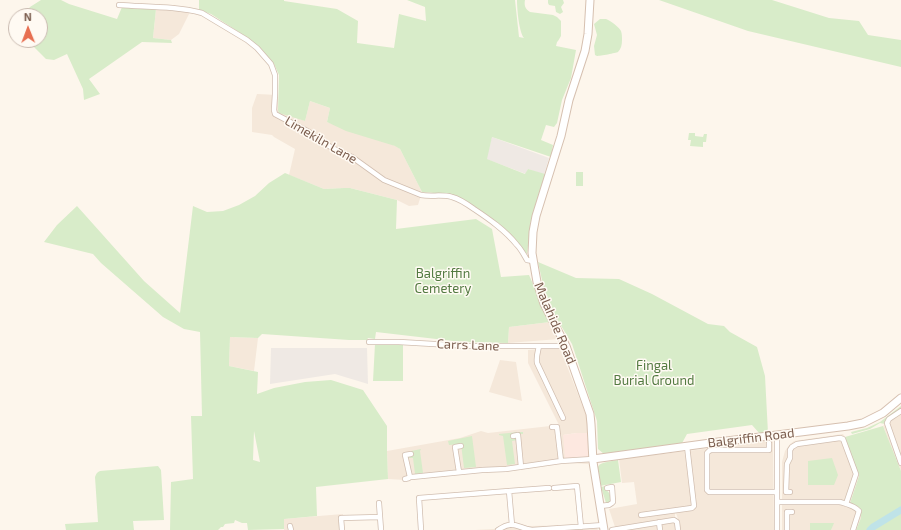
<!DOCTYPE html>
<html>
<head>
<meta charset="utf-8">
<style>
  body { margin:0 }
  #map { position:relative; width:901px; height:530px; overflow:hidden; background:#fdf6ec; font-family:"Exo 2",sans-serif }
  canvas { display:block }
  .north { position:absolute; left:8px; top:8px; width:40px; height:40px; box-sizing:border-box; background:#fffaf3; border:1px solid #cabbb1; border-radius:50%; rotate:359deg; font-size:11px; font-weight:700; line-height:16px; text-align:center; color:#7a5c4d }
  .north::after { content:''; display:block; margin:auto; width:14px; height:18px; background:#e76f51; clip-path:polygon(50% 0,100% 100%,50% 72%,0 100%) }
</style>
</head>
<body>
<div id="map">
<canvas width="901" height="530"></canvas>
<div class="north">N</div>
</div>
<script>
const c = document.querySelector('canvas').getContext('2d');
c.lineJoin = 'round';
function paint(path, color) { c.fillStyle = color; c.fill(path, 'evenodd'); }
function trace(path, color, width, dash) { c.strokeStyle = color; c.lineWidth = width; c.lineCap = dash ? 'butt' : 'round'; c.setLineDash(dash || []); c.stroke(path); }
function drawText(font, color, halo, rows, align = 'center') {
  c.font = font + ' "Exo 2",sans-serif'; c.lineWidth = 3; c.setLineDash([]); c.textBaseline = 'middle'; c.strokeStyle = halo; c.fillStyle = color; for (const [text, x, y, turn = 0] of rows) {
    c.save(); c.translate(x, y); c.rotate((+turn || 0) * Math.PI / 180); c.textAlign = isNaN(turn) ? turn : align; if (halo) c.strokeText(text, 0, 0); c.fillText(text, 0, 0); c.restore();
  }
}
paint(new Path2D(`
  M156 9 190 12 179 34 171 40 153 38Z
  M257 94 278 95V110L305 121 310 101 330 108 327 122 396 146 400 149 422 192 418 205 409 206 397 200 350 188H344L324 189 289 175 295 149 274 137 272 135 252 132V108Z
  M550 322 559 339 508 343 509 327Z
  M230 337 258 338 254 371 229 366Z
  M560 348 587 418 588 433H577L563 435 589 457 588 464 566 463 546 464 405 480 388 479 387 451 460 438 481 431 488 433 559 425 528 363V350Z
  M500 360 516 362 522 401 489 392Z
  M901 412V471L883 426Z
  M843 434 845 437 859 476 850 503 861 511V518L856 530H782V462L785 451 790 444 794 441Z
  M771 440 773 442 774 530H680L679 522 676 513 675 514V522L677 530H616L609 509 637 504 634 482 622 483 619 459 696 450 758 441Z
  M343 514 344 530H284L283 519Z
  M513 522 527 526 592 525 593 528H597L598 530H475L494 529 505 523Z`), '#f5e8da');
paint(new Path2D(`
  M577 433H588L589 457 565 459 563 435Z`), '#fde8e0');
paint(new Path2D(`
  M492 137 549 158 544 175 528 169 526 174 486 159Z
  M271 348H367L368 384 335 374 270 384Z`), '#efe9e4');
paint(new Path2D(`
  M41 0H61L69 4 117 19 122 7 156 9 153 38 171 40 172 43 142 42 89 79 100 94 84 100 83 89 67 54 54 60 46 59 34 47 21 40H40V16H22L30 7Z
  M199 0H284V1L337 9 358 21 357 43 394 48 399 14 426 21 425 7 407 0H515L519 37 524 38C519 32 517 9 517 0H525C524 5 525 9 530 12L553 15 557 17 561 21V36L558 41 557 42 556 46 576 50 571 78 562 100 557 123 554 127 546 125 541 140 553 145 551 157 492 137 487 159 525 174 528 169 545 174 531 221 527 254 512 237 453 196C443 192 432 194 422 192L400 149 395 146 346 131 327 122 330 108 310 101 305 121 279 113 278 110 279 75 274 64 263 51 248 38 211 14 199 10Z
  M548 0H563L564 3 561 7 563 12 560 14 556 12 555 6 549 5 548 3Z
  M659 0H772L829 18 859 21 868 35 901 40V67L748 31Z
  M600 19C602 19 604 19 606 19 610 20 620 28 621 31 622 34 622 37 622 40 622 45 621 49 618 52 616 53 600 56 597 56L595 55 594 46 597 35 594 24Z
  M689 133H695V136L703 137 704 134H707L706 142H703V147L690 146 691 140H688Z
  M576 172H583V186H576Z
  M285 173 324 189 344 188H350L397 200 396 229 476 219 492 229 501 277 529 275 550 322 509 327 508 343 462 342 376 332 375 339 368 338 367 340H349L262 334 258 338 230 337 229 366 258 372 257 394 274 388 305 382 331 380 363 390 387 426V451L388 479 316 487 317 516 284 519V529L248 530 247 523H242L235 520 234 523 225 524 223 527H221L218 530H170L171 482 193 479 191 416H202L200 332 184 329 163 317 101 263 93 254 44 242 57 225 77 206 144 281 180 313 193 206 207 212 223 211 239 205 255 196 269 183ZM254 431 260 462 253 460Z
  M538 262 576 278 619 279 652 294 708 324 724 326 730 332 757 347 765 376 768 433 760 434 752 425 687 434 681 445 604 454 598 449 597 421 572 344 554 314 544 289Z
  M375 344 403 345V381H373Z
  M901 406V409L886 419 885 424 880 423 870 429 852 434 851 432 867 428 880 422Z
  M883 426 901 471V530H856L861 518V511L850 503 859 476 845 437Z
  M519 432H523V434H512L513 437 517 440 512 441 515 464 507 465 503 436 499 435V434Z
  M472 436 476 467 464 468 461 444 449 445 448 441Z
  M421 449 420 451 423 473 415 474 413 458H408L412 456 411 451Z
  M832 458 838 475 834 485H808V461Z
  M618 460 621 482 600 486C596 463 594 464 618 460Z
  M158 466 161 470 164 520 133 521 134 530H66L65 524 98 522 95 477C96 474 97 472 100 471Z
  M605 486 606 490C610 492 612 498 609 503H606L601 487Z
  M810 523H834L831 530H810Z`), '#d8ecc9');
trace(new Path2D(`
  M870 530 873 527 901 510`), '#bfe3e8', 7);
const minor = new Path2D(`
  M119 5C146 7 176 6 202 13L247 40 257 48 271 64 275 75V94L274 110 275 114 309 132 332 148 352 157 384 180 421 195C431 197 442 194 452 197 460 199 467 204 474 209 489 219 505 230 517 245 521 249 524 255 527 260L533 261
  M369 342H399L468 346H566
  M539 346C538 352 536 356 537 363L563 418
  M901 411 889 419 887 423 901 463
  M552 427H557L561 461
  M513 436 518 435 521 467
  M769 443V450H711L709 451 707 453V490L709 492H777
  M459 472 455 447 461 446
  M410 477 405 455 411 454
  M405 479 409 478 410 477H412L482 470 506 469 561 461 593 459
  M554 488 577 486 581 527
  M790 492H786L787 464 790 458V450L792 447 797 444 840 438 843 439 856 474 846 504
  M777 502H840C847 504 855 506 859 511L853 530
  M379 503 381 530
  M600 506 609 505 612 503 613 502 612 487 607 488
  M641 515 692 508 694 506 687 446
  M659 522 660 530
  M512 525 509 491 549 488
  M290 526 291 530
  M342 530 341 518 380 517
  M421 530 419 498 509 491
  M498 530C514 519 517 528 532 530L604 525
  M612 530 674 520 677 522 678 530
  M777 530V435
  M787 530V512H792`);
const secondary = new Path2D(`
  M590 0 588 34 585 51 569 100 561 136 536 216 533 232 532 253 537 282 544 304 566 346 590 414 591 424 593 462 604 530
  M593 459 718 442 777 435 848 426 863 423 883 413 901 398`);
trace(minor, '#d1beb0', 6);
trace(secondary, '#d6c0b0', 9);
trace(minor, '#fff', 4.5);
trace(secondary, '#fff', 7);
drawText('13px', '#7a5c4d', '#fffaf3', [
  ["Limekiln Lane",321,140,30],
  ["Malahide Road",555,323,67],
  ["Carrs Lane",468,345,2],
  ["Balgriffin Road",751,438,-7]
]);
drawText('13px', '#537a41', '#fffaf3', [
  ["Balgriffin",443,274],
  ["Cemetery",443,289],
  ["Fingal",654,366],
  ["Burial Ground",654,381]
]);
</script>
</body>
</html>
